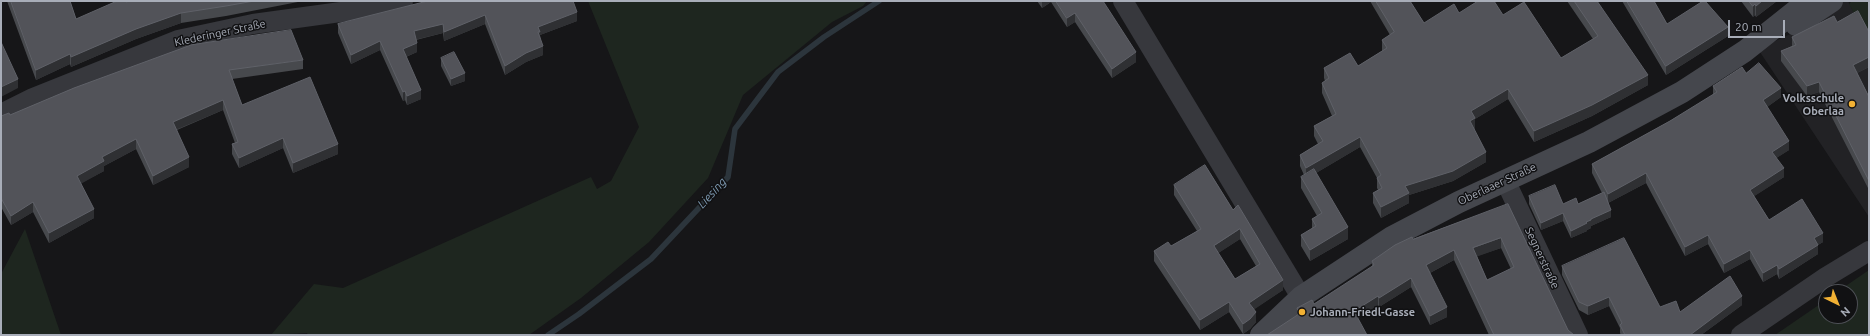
<!DOCTYPE html>
<html>
<head>
<meta charset="utf-8">
<style>
  body { margin:0 }
  #map { position:relative; width:1870px; height:336px; overflow:hidden; background:#161618; font-family:Ubuntu,sans-serif }
  canvas { display:block }
  .frame { position:absolute; inset:0; border:2px solid #a8adb8; pointer-events:none }
  .north { position:absolute; left:1818px; top:284px; width:40px; height:40px; box-sizing:border-box; background:#111113; border:1px solid #4d4f55; border-radius:50%; rotate:137deg; font-size:11px; font-weight:700; line-height:16px; text-align:center; color:#a8adb8 }
  .north::after { content:''; display:block; margin:auto; width:14px; height:18px; background:#f2b134; clip-path:polygon(50% 0,100% 100%,50% 72%,0 100%) }
  .scale { position:absolute; left:1728px; top:20px; width:57px; height:18px; box-sizing:border-box; border:2px solid #a8adb8; border-top:0; padding-left:5px; font-size:12px; line-height:14px; white-space:nowrap; color:#a8adb8; -webkit-text-stroke:3px #111113; paint-order:stroke }
</style>
</head>
<body>
<div id="map">
<canvas width="1870" height="336"></canvas>
<div class="frame"></div>
<div class="north">N</div>
<div class="scale">20 m</div>
</div>
<script>
const c = document.querySelector('canvas').getContext('2d');
c.lineJoin = 'round';
function paint(path, color) { c.fillStyle = color; c.fill(path, 'evenodd'); }
function trace(path, color, width, dash) { c.strokeStyle = color; c.lineWidth = width; c.lineCap = dash ? 'butt' : 'round'; c.setLineDash(dash || []); c.stroke(path); }
function drawText(font, color, halo, rows, align = 'center') {
  c.font = font + ' Ubuntu,sans-serif'; c.lineWidth = 3; c.setLineDash([]); c.textBaseline = 'middle'; c.strokeStyle = halo; c.fillStyle = color; for (const [text, x, y, turn = 0] of rows) {
    c.save(); c.translate(x, y); c.rotate((+turn || 0) * Math.PI / 180); c.textAlign = isNaN(turn) ? turn : align; if (halo) c.strokeText(text, 0, 0); c.fillText(text, 0, 0); c.restore();
  }
}
paint(new Path2D(`
  M1841 1H1848L1869 42V217L1758 49 1801 29Z`), '#222225');
paint(new Path2D(`
  M588 1H867L863 6 832 22 743 95 708 178 649 242 581 298 529 335H308L307 333 271 335 314 284 343 288 591 177 597 189 611 181 639 127Z
  M1852 1H1869V42L1849 4Z
  M25 229 61 335H1V274Z
  M1869 270V335H1775L1826 300V316H1850V292H1837Z`), '#1e261f');
trace(new Path2D(`
  M548 335 579 314 651 259 728 177 735 129 778 72 824 37 879 1`), '#2c353c', 5.5);
trace(new Path2D(`
  M1123 1 1301 297
  M1 114 33 98 178 40 253 24 384 6 403 1
  M1505 180 1578 335
  M1741 335 1826 277 1869 251`), '#37383d', 20);
trace(new Path2D(`
  M1796 25 1832 1
  M1261 335 1301 297 1392 237 1459 202 1589 142 1682 92 1745 51 1808 1`), '#45474d', 22);
paint(new Path2D(`
  M7 1H70L76 19 130 1H303L226 16 181 23 136 39 71 67 70 64 36 80Z
  M428 1 577 21 540 35 543 55 526 62 505 75 485 24 444 41 443 33 416 40 417 52 406 57 421 99 407 105 405 100 403 101 380 50 351 64 338 33V24Z
  M1037 1H1103L1136 62 1112 78 1075 22 1067 27 1051 2 1042 8Z
  M1370 1H1410L1424 23 1459 13 1503 15 1561 58 1593 39 1567 1H1597L1648 85 1592 116 1534 142 1508 99 1475 119V129H1474L1486 162 1453 181 1409 195V203L1381 218 1373 203V193L1378 190 1377 188V178L1360 147 1316 173 1348 239 1310 261 1301 246V235L1312 229V219L1317 216 1301 188V177L1304 175 1300 166V155L1318 144 1314 136V126L1332 116 1322 93V83L1325 81 1324 78V68L1358 66 1382 51V40L1390 35Z
  M1622 1H1654L1667 24 1728 36 1666 75Z
  M1741 1H1777L1756 17 1755 15 1753 17Z
  M1837 22 1869 32V67L1857 73 1869 97V190L1819 92 1807 96 1781 61V51L1792 46V37Z
  M441 58 465 81 451 86 441 66Z
  M303 60V69L232 79 242 105 338 154 293 173 283 148 239 168 232 154V144L235 143 223 110 177 130 189 167 153 185 136 149 104 166V171L81 183 94 218 49 243 33 212 11 225 1 207V116L10 115 74 88Z
  M1746 73 1781 97 1767 107 1789 150 1776 158 1784 177 1754 196 1769 220 1823 242 1818 245V254L1779 279 1777 274 1763 282 1750 259 1724 273 1708 244 1685 256 1646 183 1608 203 1611 217 1591 226V228L1587 230V231L1571 238 1563 221 1541 230 1529 204V196L1563 204H1578L1602 193 1592 173V164L1670 121 1713 95V86Z
  M1205 165 1283 290 1254 309 1256 322 1250 329 1243 334 1229 312 1200 330 1154 261V251L1171 246 1197 231 1174 195V185ZM1240 239 1256 266 1235 279 1218 253Z
  M1508 204 1568 330 1574 335H1489L1454 260 1430 273 1447 317 1430 325 1411 287 1379 307 1378 305 1358 318 1297 315V308L1314 304 1372 267V261L1413 239ZM1501 248 1511 269 1487 280 1477 256Z
  M1562 266 1660 307 1680 312 1742 305 1701 335H1621L1620 333V328L1609 306 1588 315 1579 310 1562 275Z`), '#47494d');
paint(new Path2D(`
  M1042 1H1051V2L1042 8Z
  M1762 1H1777L1756 17V6Z
  M1755 4V15L1753 17V6Z
  M577 12V21L540 35V41L538 32V27Z
  M181 13V23L136 39 71 67V57L136 29Z
  M1075 13V22L1067 27V18Z
  M485 15V24L444 41V32Z
  M443 24V33L414 40V31Z
  M1728 27V36L1666 75V66Z
  M380 41V50L351 64V55Z
  M417 43V52L403 58V49Z
  M543 46V55L526 62 505 75V66L526 53Z
  M1136 52V62L1112 78V69Z
  M70 54V64L36 80V70Z
  M1869 57V67L1853 75V65Z
  M465 73V81L451 86V79Z
  M1648 75V85L1592 116 1534 142V131Z
  M18 79V88L1 97V87Z
  M1819 82V92L1807 96V86Z
  M1781 88V97L1763 110V100Z
  M1508 89V99L1475 119V129L1470 131V121L1471 111Z
  M421 90V99L407 105V96Z
  M405 91V100L403 101V92Z
  M223 100V110L173 131V122Z
  M1360 137V147L1306 179V168Z
  M283 138V148L239 168V158Z
  M136 139V149L104 166V171L77 186V176L102 157Z
  M1789 141V150L1772 161V152Z
  M338 144V154L293 173V163Z
  M1486 152V162L1453 181 1409 195V203L1381 218V207L1405 186Z
  M189 157V167L153 185V176Z
  M1784 168V177L1750 199V190Z
  M1646 173V183L1608 203V194Z
  M33 202V212L11 225V216Z
  M94 209V218L49 243V233Z
  M1611 210V217L1591 226V228L1587 230V231L1571 238V231L1591 219Z
  M1563 213V221L1541 230V223Z
  M1348 227V239L1310 261V250Z
  M1240 229V239L1214 256V246Z
  M1823 233V242L1818 245V254L1779 279V269L1814 238Z
  M1708 235V244L1685 256V247Z
  M1501 238V248L1473 258V248Z
  M1454 250V260L1426 275V265Z
  M1750 250V259L1724 273V264Z
  M1777 265V274L1763 282V273Z
  M1411 278V287L1379 307V298Z
  M1283 280V290L1249 313V303Z
  M1378 296V305L1354 321V311Z
  M1742 296V305L1701 335H1690Z
  M1609 297V306L1588 315V306Z
  M1229 302V312L1200 330V320Z
  M1447 307V317L1430 325V316Z
  M1256 312V322L1250 329 1243 334V324Z`), '#2f3033');
const building = new Path2D(`
  M11 1H70L76 19 117 1H125L126 2 130 1H254L226 6 181 13 136 29 71 57 70 54 36 70Z
  M428 1H573L577 12 538 27 540 32H538L543 46 526 53 505 66 485 15 444 32 443 24 414 31 417 43 403 49 421 90 407 96 405 91 403 92 380 41 351 55 338 24Z
  M1056 1H1103L1136 52 1112 69 1075 13 1067 18Z
  M1376 1H1410L1424 23 1454 4 1459 13 1478 1H1494L1503 15 1524 2 1561 58 1598 36 1574 1H1597L1648 75 1592 105 1534 131 1508 89 1471 111 1475 118 1470 121 1486 152 1453 171 1405 186 1409 193 1381 207 1373 193 1382 188 1377 178 1381 175 1360 137 1306 168 1300 155 1323 141 1314 126 1336 114 1322 83 1329 78 1324 68 1350 53 1358 66 1387 48 1382 40 1394 32Z
  M1627 1H1654L1667 24 1703 1H1705L1728 27 1666 66Z
  M1749 1H1762L1756 6 1755 4 1753 6Z
  M1858 11 1869 32V57L1853 65 1869 97V181L1819 82 1807 86 1781 51 1796 45 1792 37 1834 16 1837 22Z
  M291 30 303 60 229 70 242 105 310 77 338 144 293 163 283 138 239 158 232 144 238 142 223 100 173 122 189 157 153 176 136 139 102 157 104 161 77 176 94 209 49 233 33 202 11 216 1 198V116L9 113 10 115 74 88 191 45Z
  M1 42 18 79 1 87Z
  M454 52 465 73 451 79 441 58Z
  M1759 63 1781 88 1763 100 1789 141 1772 152 1784 168 1750 190 1769 220 1802 199 1823 233 1814 238 1818 245 1779 269 1777 265 1763 273 1750 250 1724 264 1708 235 1685 247 1646 173 1608 194 1592 164 1670 121 1717 92 1713 86 1742 67 1746 73Z
  M1205 165 1233 210 1238 205 1283 280 1249 303 1256 312 1250 319 1243 324 1229 302 1200 320 1154 251 1168 242 1171 246 1201 229 1174 185ZM1240 229 1260 264 1235 279 1214 246Z
  M1314 169 1348 227 1310 250 1301 235 1316 226 1312 219 1322 213 1301 177Z
  M1555 185 1563 204 1576 198 1578 204 1604 192 1611 210 1591 219V220L1586 222 1587 223 1571 231 1563 213 1541 223 1529 196Z
  M1508 204 1568 330 1574 335H1494L1454 250 1426 265 1447 307 1430 316 1411 278 1379 298 1378 296 1354 311 1367 335H1267L1299 314 1297 308 1312 300 1314 304 1374 265 1372 261 1395 245 1412 237 1413 239ZM1501 238 1514 267 1487 280 1473 248Z
  M1624 238 1660 307 1676 301 1680 312 1730 276 1742 296 1690 335H1625L1620 325 1622 323 1609 297 1588 306 1579 302 1562 266Z`);
paint(building, '#525359');
trace(building, '#5f6168', 1);
for (const [x, y, r, color] of [
  [1852,104,4,"#f2b134"],
  [1302,312,4,"#f2b134"]
]) { const dot = new Path2D(); dot.arc(x, y, r, 0, 2 * Math.PI); c.fillStyle = color; c.fill(dot); trace(dot, '#111113', 1.5); }
drawText('11px', '#a8adb8', '#111113', [
  ["Klederinger Straße",220,33,-12],
  ["Oberlaaer Straße",1497,184,-25],
  ["Segnerstraße",1542,258,65]
]);
drawText('bold 11px', '#a8adb8', '#111113', [
  ["Volksschule",1844,98],
  ["Oberlaa",1844,111],
  ["Johann-Friedl-Gasse",1310,312,"left"]
], 'right');
drawText('italic 12px', '#7f9bb3', '#111113', [
  ["Liesing",712,193,-48]
]);
</script>
</body>
</html>
